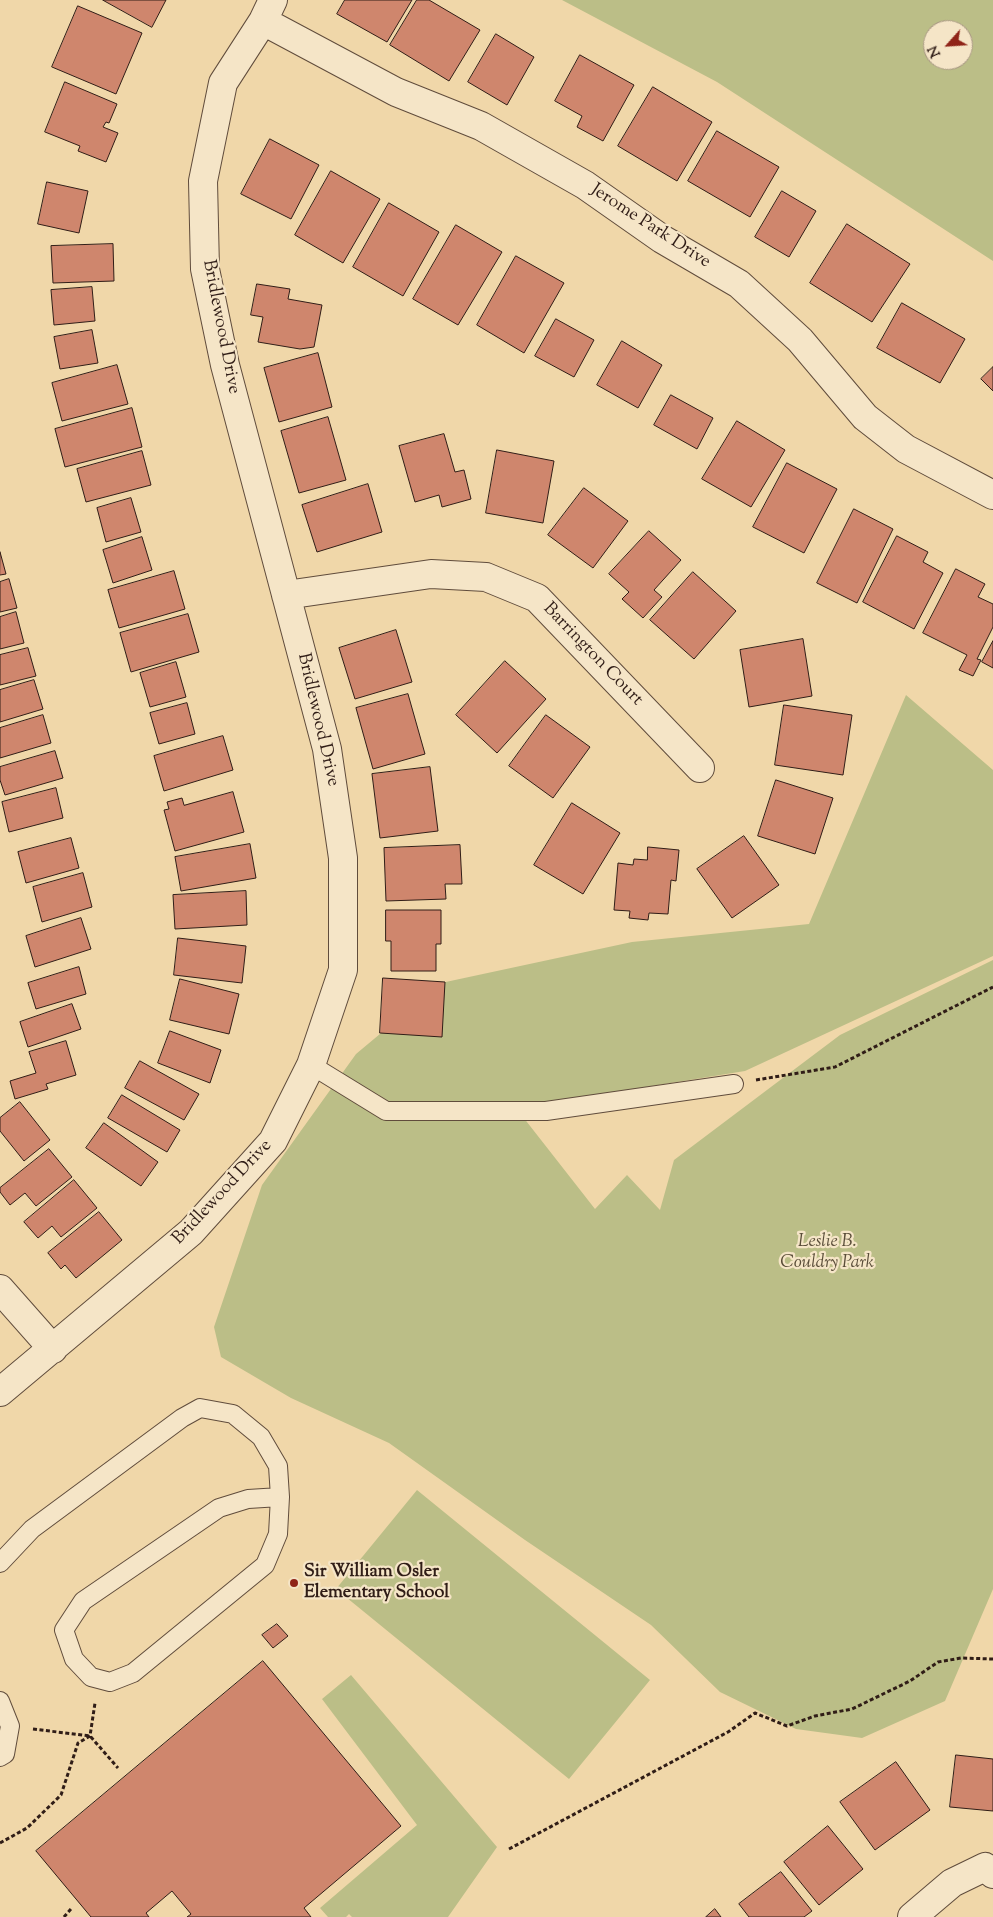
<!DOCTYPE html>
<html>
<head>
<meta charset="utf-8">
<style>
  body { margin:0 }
  #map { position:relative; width:993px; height:1917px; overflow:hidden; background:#f0d7a9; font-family:"Sorts Mill Goudy",serif }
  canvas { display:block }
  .north { position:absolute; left:923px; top:20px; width:50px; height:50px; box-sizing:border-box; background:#f5e5c7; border:1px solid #a69581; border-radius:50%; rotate:244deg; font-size:14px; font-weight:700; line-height:20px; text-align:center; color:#301d17 }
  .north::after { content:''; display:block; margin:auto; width:18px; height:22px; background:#8f2418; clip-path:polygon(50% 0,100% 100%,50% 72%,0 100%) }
</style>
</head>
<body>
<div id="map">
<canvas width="993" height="1917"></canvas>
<div class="north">N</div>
</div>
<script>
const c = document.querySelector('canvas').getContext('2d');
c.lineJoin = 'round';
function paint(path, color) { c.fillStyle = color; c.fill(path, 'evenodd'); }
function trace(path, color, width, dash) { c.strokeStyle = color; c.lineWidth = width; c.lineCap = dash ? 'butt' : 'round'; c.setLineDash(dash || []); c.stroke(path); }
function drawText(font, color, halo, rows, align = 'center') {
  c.font = font + ' "Sorts Mill Goudy",serif'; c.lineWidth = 4.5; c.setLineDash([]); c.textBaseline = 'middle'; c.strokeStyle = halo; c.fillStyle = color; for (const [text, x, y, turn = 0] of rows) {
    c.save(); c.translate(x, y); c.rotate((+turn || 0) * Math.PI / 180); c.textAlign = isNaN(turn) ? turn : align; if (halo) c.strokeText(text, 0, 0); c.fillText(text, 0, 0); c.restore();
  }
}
paint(new Path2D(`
  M562 0H993V261L717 82ZM933 30H963V60H933Z
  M906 695 993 770V956L745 1071 516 1108 595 1209 627 1175 660 1210 674 1160 840 1035 993 960V1589L945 1701 862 1738 796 1729 720 1692 651 1625 525 1540 389 1443 291 1398 221 1357 214 1327 262 1185 356 1054 441 983 632 942 809 924Z
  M417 1490 650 1680 569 1779 336 1589Z
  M351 1675 497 1847 448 1917H352L349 1914 346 1917H328L320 1908 417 1825 322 1699Z`), '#bbbe87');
const building = new Path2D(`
  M103 0H166L152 27Z
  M345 0H412L387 42 337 14Z
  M417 0H429L480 30 449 81 390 45Z
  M78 6 142 33 116 94 52 67Z
  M496 34 534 57 507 105 468 82Z
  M580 55 634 85 603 141 577 127 582 116 555 101Z
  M65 82 117 104 109 123 106 122 103 127 118 133 106 162 78 151 80 146 45 132Z
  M653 87 712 122 677 181 618 146Z
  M717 131 779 167 750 217 688 181Z
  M270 139 319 165 291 219 241 194Z
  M331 171 380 199 343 263 295 235Z
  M47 182 88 191 79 233 38 224Z
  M782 191 816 211 789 257 755 237Z
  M389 203 439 232 403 296 353 267Z
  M847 224 910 264 872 322 810 283Z
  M456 225 502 252 458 325 413 299Z
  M113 244 114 281 53 283 51 246Z
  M516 256 564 283 524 353 477 325Z
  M257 284 290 289 288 299 322 305 314 347 300 349 258 342 263 317 251 315Z
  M92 287 95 321 54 325 51 290Z
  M902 303 965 339 940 383 877 348Z
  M556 319 594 340 574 377 535 356Z
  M92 330 98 363 60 369 54 337Z
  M622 341 662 365 638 408 597 385Z
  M318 353 332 407 279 422 264 368Z
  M117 365 128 404 62 421 52 383Z
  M993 367V391L981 379Z
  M671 395 713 418 697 449 654 425Z
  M132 408 142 447 65 467 55 429Z
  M328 417 346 480 299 493 281 431Z
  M737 421 785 450 751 507 702 479Z
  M444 434 455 472 464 470 471 499 442 507 439 495 415 502 399 446Z
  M497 450 554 461 543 523 486 513Z
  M142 451 151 485 86 502 77 469Z
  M787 463 837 489 804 553 753 527Z
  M368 484 382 532 317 552 302 505Z
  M584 488 628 521 593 568 548 535Z
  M131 498 141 532 106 542 97 508Z
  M854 509 893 529 857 603 817 583Z
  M649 531 681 560 654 590 662 597 643 618 622 599 629 592 609 574Z
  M897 536 928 552 923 562 943 573 914 629 863 602Z
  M142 537 152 570 113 583 103 550Z
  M0 552 6 574 0 575Z
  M956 569 985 584 978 597 993 604V627L977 659 981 660 973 676 959 670 967 655 923 633Z
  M174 571 185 609 119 628 108 590Z
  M693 572 736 611 694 659 650 620Z
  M9 579 17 608 0 612V582Z
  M16 612 24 643 0 649V617Z
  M188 614 199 652 131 672 120 633Z
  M396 630 412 682 355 699 339 648Z
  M803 639 812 696 749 707 740 650Z
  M993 641V668L982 662Z
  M28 648 36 676 0 685V655Z
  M505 661 546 699 497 753 456 715Z
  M176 662 186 697 150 707 140 673Z
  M34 680 43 709 0 722V690Z
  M408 694 425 754 373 769 356 708Z
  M187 703 195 734 159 744 150 713Z
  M784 705 852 715 843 775 775 765Z
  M43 715 51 743 0 758V728Z
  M546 715 590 747 553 798 509 766Z
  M223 736 233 770 164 791 154 756Z
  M55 751 63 778 5 795 0 780V767Z
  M430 767 438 831 380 838 372 774Z
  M776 780 833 798 815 854 758 836Z
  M56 788 63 818 9 832 2 802Z
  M233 792 244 832 175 851 164 810 169 809 167 802 182 798 184 805Z
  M572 803 620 833 583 894 534 865Z
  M744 836 779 885 732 918 697 869Z
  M71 838 79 868 26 883 18 852Z
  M250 844 256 878 181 891 175 857Z
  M460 845 462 884H445L446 899 386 901 384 848Z
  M648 847 679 850 676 881 671 880 668 914 649 913 648 920 629 918 630 911 614 910 618 863 633 865 634 859 647 860Z
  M83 873 92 907 42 922 33 887Z
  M246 891 247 925 175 929 173 895Z
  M386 910H441V944H436V971H391V941H386Z
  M81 918 91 949 35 967 26 936Z
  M178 938 246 946 242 983 174 975Z
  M79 967 86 994 36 1009 28 983Z
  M383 978 445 982 442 1037 380 1033Z
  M180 979 239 994 229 1034 170 1020Z
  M72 1004 81 1029 28 1047 20 1022Z
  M170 1031 221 1050 210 1083 158 1063Z
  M66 1041 76 1075 46 1084 48 1089 15 1099 10 1081 36 1073 29 1052Z
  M140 1061 199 1094 184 1120 125 1088Z
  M122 1095 180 1130 167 1152 108 1118Z
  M20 1102 50 1140 24 1161 0 1131V1118Z
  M104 1123 158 1162 141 1186 86 1148Z
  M49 1149 72 1177 36 1206 25 1193 10 1205 0 1192V1188Z
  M74 1180 97 1208 61 1237 52 1226 38 1238 24 1222Z
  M99 1212 122 1240 76 1278 65 1265 61 1269 48 1253Z
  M277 1624 288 1636 273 1648 262 1635Z
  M263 1661 401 1826 304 1908 311 1917H187L191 1914 172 1891 146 1913 149 1917H91L36 1851Z
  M956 1755 993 1759V1811L950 1807Z
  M896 1762 930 1810 875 1850 840 1802Z
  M828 1826 863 1869 819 1905 784 1862Z
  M781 1872 812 1911 804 1917H749L739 1904Z
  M715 1909 721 1917H706Z`);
paint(building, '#cf866d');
trace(building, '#301d17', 1);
const service = new Path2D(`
  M311 1065 386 1111H546L734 1084
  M0 1563 32 1529 182 1418 200 1408 233 1414 261 1437 278 1466 280 1497 278 1534 265 1565 133 1673 110 1682 91 1677 74 1659 64 1630 83 1601 219 1508 248 1499 280 1497
  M0 1701 10 1726 5 1754 0 1757`);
const minor = new Path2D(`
  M263 21 396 92 481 126 585 185 662 239 739 284 800 340 865 417 906 449 993 495
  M286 595 431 574 486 577 537 598 700 768
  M0 1289 53 1349
  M0 1392 191 1232 273 1141 311 1065 343 970V858L327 749 225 365 205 269 203 181 223 83 263 21 273 0
  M912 1917 952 1883 985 1867 993 1874`);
trace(service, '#604c3c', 20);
trace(minor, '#604c3c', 30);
trace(new Path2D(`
  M756 1080 835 1067 993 987
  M33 1729 90 1736 118 1768
  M0 1843 27 1828 61 1795 78 1743 90 1736 95 1703
  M509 1849 728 1732 755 1713 787 1726 815 1716 852 1709 910 1681 938 1662 961 1658 993 1659
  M64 1917 71 1909`), '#301d17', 3, [4, 2.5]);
trace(service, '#f5e5c7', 18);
trace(minor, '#f5e5c7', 28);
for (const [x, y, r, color] of [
  [294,1583,5,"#8f2418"]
]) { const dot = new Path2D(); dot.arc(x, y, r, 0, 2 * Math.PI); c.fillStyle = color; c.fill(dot); trace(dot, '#f5e5c7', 2); }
drawText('18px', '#301d17', '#f5e5c7', [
  ["Jerome Park Drive",650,227,33],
  ["Bridlewood Drive",220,327,79],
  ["Barrington Court",592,655,46],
  ["Bridlewood Drive",317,720,77],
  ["Bridlewood Drive",223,1193,-47]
]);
drawText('italic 18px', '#5a4d39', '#f5e5c7', [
  ["Leslie B.",827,1243],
  ["Couldry Park",827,1264]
]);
drawText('bold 18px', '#301d17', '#f5e5c7', [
  ["Sir William Osler",304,1573],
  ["Elementary School",304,1594]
], 'left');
</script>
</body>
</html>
